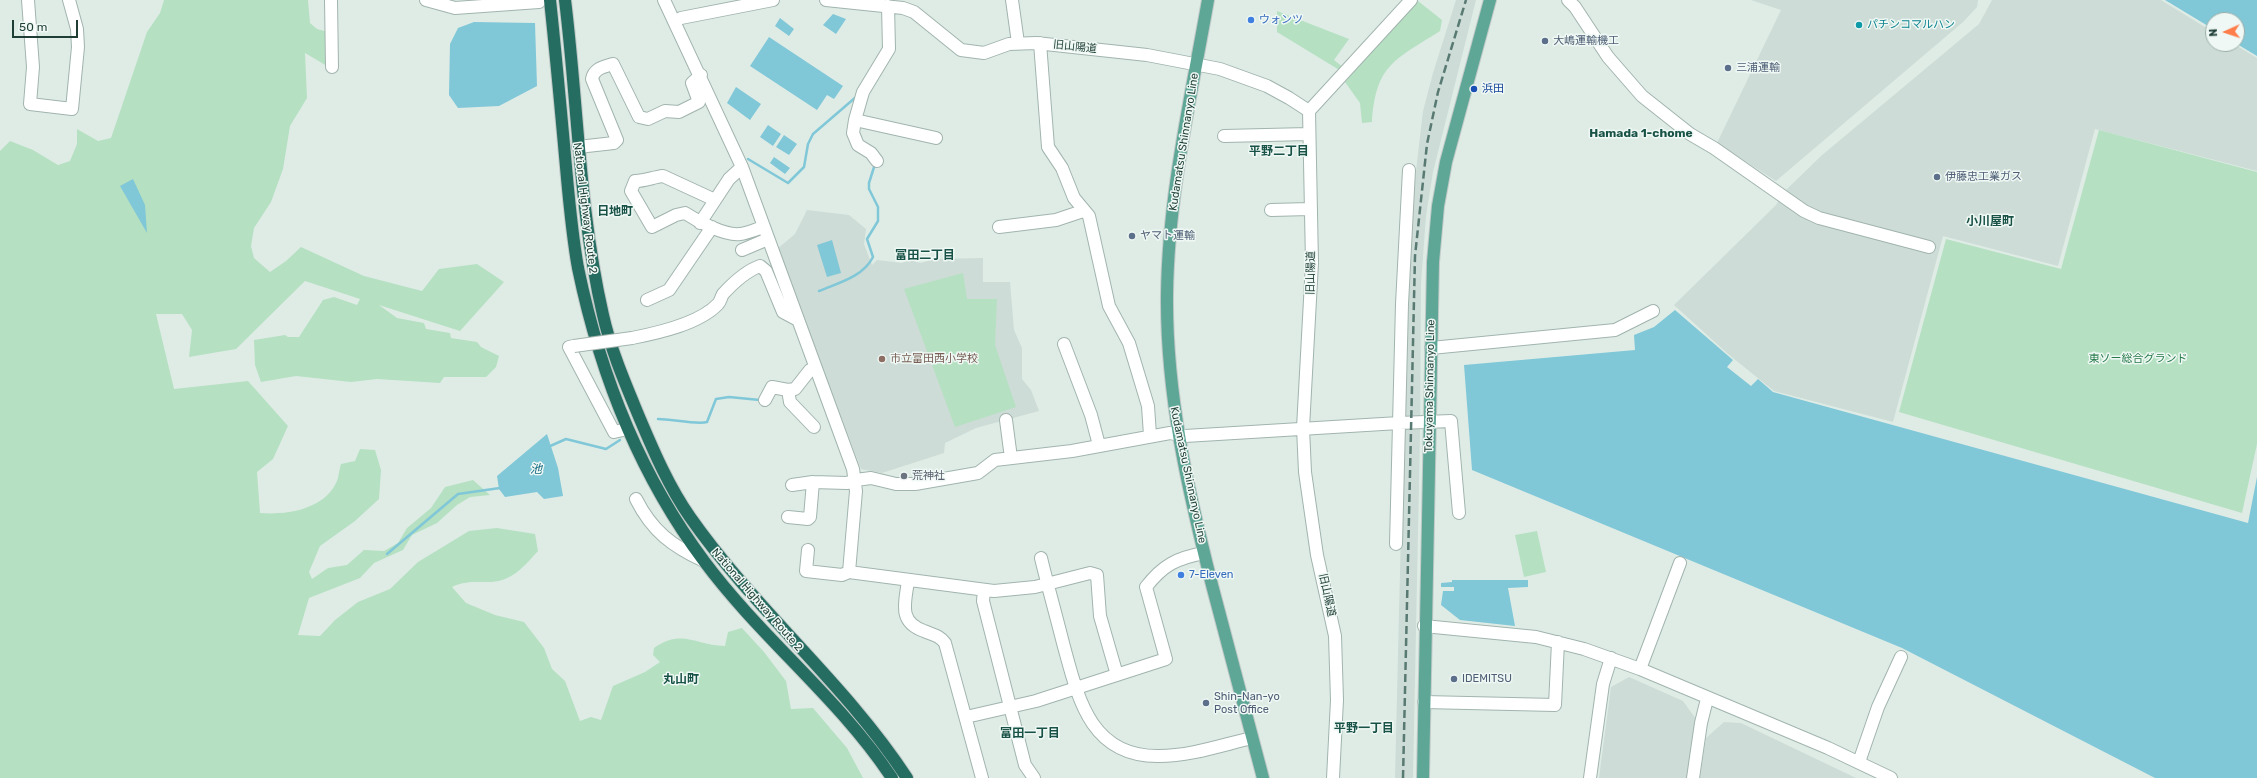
<!DOCTYPE html>
<html>
<head>
<meta charset="utf-8">
<style>
  body { margin:0 }
  #map { position:relative; width:2257px; height:778px; overflow:hidden; background:#dfece6; font-family:Rubik,sans-serif }
  canvas { display:block }
  .north { position:absolute; left:2205px; top:12px; width:40px; height:40px; box-sizing:border-box; background:#eff8f4; border:1px solid #9baea8; border-radius:50%; rotate:267deg; font-size:11px; font-weight:700; line-height:16px; text-align:center; color:#1e3e36 }
  .north::after { content:''; display:block; margin:auto; width:14px; height:18px; background:#ff7d4a; clip-path:polygon(50% 0,100% 100%,50% 72%,0 100%) }
  .scale { position:absolute; left:12px; top:20px; width:66px; height:18px; box-sizing:border-box; border:2px solid #1e3e36; border-top:0; padding-left:5px; font-size:12px; line-height:14px; white-space:nowrap; color:#1e3e36; -webkit-text-stroke:3px #eff8f4; paint-order:stroke }
</style>
</head>
<body>
<div id="map">
<canvas width="2257" height="778"></canvas>
<div class="north">N</div>
<div class="scale">50 m</div>
</div>
<script>
const c = document.querySelector('canvas').getContext('2d');
c.lineJoin = 'round';
function paint(path, color) { c.fillStyle = color; c.fill(path, 'evenodd'); }
function trace(path, color, width, dash) { c.strokeStyle = color; c.lineWidth = width; c.lineCap = dash ? 'butt' : 'round'; c.setLineDash(dash || []); c.stroke(path); }
function drawText(font, color, halo, rows, align = 'center') {
  c.font = font + ' Rubik,"Noto Sans JP",sans-serif'; c.lineWidth = 3; c.setLineDash([]); c.textBaseline = 'middle'; c.strokeStyle = halo; c.fillStyle = color; for (const [text, x, y, turn = 0] of rows) {
    c.save(); c.translate(x, y); c.rotate((+turn || 0) * Math.PI / 180); c.textAlign = isNaN(turn) ? turn : align; if (halo) c.strokeText(text, 0, 0); c.fillText(text, 0, 0); c.restore();
  }
}
paint(new Path2D(`
  M1456 0H1476L1433 172 1426 216 1421 284 1420 434 1413 778H1395L1408 239 1423 111 1433 73Z
  M1751 0H1978L1977 7 1963 22 1776 181 1717 143 1781 10Z
  M1992 0H2161L2213 32V44H2234L2257 58V171L2095 129 2058 266 1943 236 1893 422 1774 391 1728 354 1674 305 1776 205 1786 190 1821 156 1979 24Z
  M807 210 849 215 866 229 864 244 872 265 877 260 902 263 908 260 921 263 934 259 983 258V282H1010L1014 330 1022 348V379L1031 390 1039 411 976 428 945 443 944 453 882 473 861 469 777 249 795 234Z
  M1629 677 1683 701 1696 719 1687 778H1599L1611 687Z
  M1724 722 1741 723 1856 778H1700L1706 738Z`), '#cddcd6');
paint(new Path2D(`
  M164 0H308L310 23 317 29 328 32 327 66 305 53 307 98 290 126 283 169 271 202 254 228 251 246 254 258 270 272 286 261 301 247 364 276 422 291 439 269 477 264 504 282 460 331 379 305 397 318 424 323 426 329 450 333 451 338 477 342 481 347 499 356 496 367 486 377H444L440 383 377 379 351 382 296 376 261 382 255 365 254 340 285 335 288 337H299L323 300 334 297 357 305 360 299 305 281 236 349 189 357 192 330 182 314H156L174 389 248 381 288 426 273 459 257 472 260 513C286 515 321 510 335 485 339 479 339 470 341 464L355 461 360 449 375 450 381 470 379 499 355 521 320 546 309 572 312 579 328 568 347 565 364 550 384 551 398 543 407 528 431 508 445 487 473 480 490 495 470 497 457 505 437 523 412 535 403 550 374 563 360 578 309 598 298 635 320 636 335 620 358 602 390 589 418 562 469 531 497 528 535 534 538 551C527 563 516 577 499 581 482 584 469 579 452 587L466 603 495 615 524 622 544 648 552 669 565 681 580 721 591 717 601 720 613 686 645 672 660 662 653 655 654 648C683 628 696 646 725 646L728 632 742 628 764 652 786 681 791 709 813 708 847 748 863 778H0V151L10 141 33 150 58 165 70 161 77 144V129L98 141 111 138 147 32 160 13Z
  M1418 1 1442 20 1440 31C1395 60 1376 64 1372 122L1362 123 1360 103 1345 82Z
  M1277 11 1349 39 1334 60 1344 68 1341 71 1277 32Z
  M2099 130 2257 172V444L2242 513 1899 412 1946 239 2061 269Z
  M963 273 967 299H997L995 345 1016 407 955 427 904 289Z
  M1537 531 1546 572 1524 577 1515 535Z`), '#b5e0c2');
paint(new Path2D(`
  M2165 0H2257V56L2237 44V20H2213V29Z
  M833 14 846 19 836 34 823 25Z
  M780 18 794 29 789 36 775 26Z
  M474 22 535 23 537 86 499 106 458 108 449 95 450 44 458 28Z
  M769 37 843 86 834 99 827 95 817 110 750 66Z
  M736 87 761 104 750 120 727 103Z
  M768 125 781 134 773 146 760 137Z
  M784 135 797 144 789 155 776 147Z
  M774 157 790 168 785 174 770 163Z
  M133 179 145 205 147 233 120 186Z
  M832 240 841 273 827 277 817 245Z
  M1675 310 1733 360 1727 367 1751 386 1758 379 1773 392 2248 523 2257 477V778H2155L1902 648 1472 470 1464 365 1635 350 1634 335 1654 327Z
  M547 434 558 468 563 496 544 499 537 492 505 497 499 489 497 476Z
  M1452 580H1528V587L1508 588 1515 626 1460 620 1441 605 1443 591H1454V587H1441V583L1452 582Z`), '#80c7d8');
trace(new Path2D(`
  M748 159 788 183 804 167 808 144 813 134 856 97
  M819 291C838 283 863 277 873 257L867 239 878 221V207L869 189V183L875 164
  M658 419C671 419 698 425 707 422L716 399 729 397 760 400 761 398
  M548 447 566 439 606 449 620 440
  M387 554 458 494 500 488`), '#80c7d8', 2.5);
const minor = new Path2D(`
  M28 0 33 67 30 104 72 109 78 47 77 29 69 0
  M331 0 332 67
  M426 0 455 8 539 2
  M664 0 742 167 853 469 856 491 849 572 994 591 1035 587 1090 573 1097 575 1100 616 1117 675
  M826 0 903 8 914 12 961 50 984 53 1009 44 1036 43 1147 55 1220 69 1267 86 1289 98 1309 111
  M1012 0 1018 43
  M1568 0 1575 7 1608 57 1642 96 1690 134 1714 148 1804 211 1819 218 1929 247
  M675 21 681 18 773 0
  M1040 43 1048 147 1062 168 1074 198 1089 216 1109 306 1129 343 1148 406 1150 435
  M1309 111 1312 263 1303 428 1305 472 1317 555 1335 636 1337 700 1333 778
  M1309 111 1411 0
  M855 120 936 138
  M1224 136 1308 134
  M578 147 614 143 617 140 592 79C594 68 604 67 613 64L639 117 648 119 665 111 679 112 699 102 692 83 701 75
  M877 161 871 153 858 145 853 133 855 120 863 92 889 49 888 6
  M715 200 663 176C653 177 646 181 635 181L631 191 652 227 676 215 685 213C697 221 725 236 740 234 748 233 756 229 764 227
  M1271 210 1310 209
  M700 223 729 179 742 167
  M999 227 1056 220 1083 211
  M742 250 768 239
  M647 300 669 290 712 227
  M632 338C658 333 699 324 718 304 721 301 721 297 723 294 734 282 746 271 760 266L766 271 783 312 798 320
  M1064 344 1091 415 1099 445
  M574 346 569 347 614 432 628 429
  M1431 348 1615 330 1653 311
  M788 390 790 402 814 427
  M765 400 772 387 788 390 795 389 810 370 815 368
  M1006 420 1011 458
  M813 482 847 483 856 480 871 478 896 484H915L978 473 995 460 1072 451 1170 433 1185 436 1399 423 1451 421 1459 513
  M636 499C652 531 672 546 704 561
  M788 517 808 519 810 517 813 482 792 485
  M1396 544 1402 304 1409 170
  M808 550 806 571 842 575 849 572
  M1041 558C1048 587 1056 615 1063 643 1078 698 1090 757 1159 756 1190 756 1222 745 1252 738
  M908 581C905 603 898 622 924 631 933 635 939 635 945 643L982 778
  M984 590 983 601 1025 765 1034 778
  M1424 626 1536 637 1584 649 1640 669 1828 748 1891 778
  M1640 669 1680 563
  M1424 702 1555 705 1558 642
  M966 717 1036 701 1166 659 1146 587C1163 565 1177 558 1204 553
  M1859 762 1878 707 1901 657
  M1590 778 1603 684 1611 658
  M1693 778 1701 723 1707 699`);
const major = new Path2D(`
  M1208 0C1191 97 1168 196 1167 295 1166 395 1188 490 1212 585 1229 650 1246 714 1263 778
  M1423 778 1433 262 1438 206 1446 162 1490 0`);
const highway = new Path2D(`
  M550 0C556 56 561 111 566 167 569 200 572 235 578 268 600 374 639 474 704 561 761 638 839 698 892 778
  M565 0C578 105 579 211 603 315 611 351 626 385 640 419 654 452 669 487 690 517 755 610 845 683 907 778`);
trace(minor, '#a1b4ae', 14);
trace(major, '#c0c9c7', 14);
trace(highway, '#c0c9c7', 14);
trace(minor, '#fff', 12);
trace(major, '#5ea797', 12);
trace(highway, '#266d61', 12);
trace(new Path2D(`
  M1403 778 1415 256 1427 144 1438 92 1466 0`), '#587a72', 2.5, [8, 4]);
const minorBridge = new Path2D(`
  M574 346 632 338`);
trace(minorBridge, '#a1b4ae', 14, []);
trace(minorBridge, '#fff', 12);
for (const [x, y, r, color] of [
  [1251,20,4,"#3f7fe0"],
  [1859,25,4,"#0f9aa8"],
  [1545,41,4,"#5c6f8a"],
  [1728,68,4,"#5c6f8a"],
  [1474,89,4,"#1a4fb4"],
  [1937,177,4,"#5c6f8a"],
  [1132,236,4,"#5c6f8a"],
  [882,359,4,"#8d6e63"],
  [904,476,4,"#6b7280"],
  [1181,575,4,"#3f7fe0"],
  [1454,679,4,"#5c6f8a"],
  [1206,703,4,"#5c6f8a"]
]) { const dot = new Path2D(); dot.arc(x, y, r, 0, 2 * Math.PI); c.fillStyle = color; c.fill(dot); trace(dot, '#eff8f4', 1.5); }
drawText('11px', '#366cbe', '#eff8f4', [
  ["ウォンツ",1259,20],
  ["7-Eleven",1189,575]
], 'left');
drawText('11px', '#0d838f', '#eff8f4', [
  ["パチンコマルハン",1867,25]
], 'left');
drawText('11px', '#4e5e75', '#eff8f4', [
  ["大嶋運輸機工",1553,41],
  ["三浦運輸",1736,68],
  ["伊藤忠工業ガス",1945,177],
  ["ヤマト運輸",1140,236],
  ["IDEMITSU",1462,679],
  ["Shin-Nan-yo",1214,697],
  ["Post Office",1214,710]
], 'left');
drawText('11px', '#1e3e36', '#eff8f4', [
  ["旧山陽道",1075,47,6],
  ["Kudamatsu Shinnanyo Line",1184,142,-81],
  ["National Highway Route 2",585,208,83],
  ["旧山陽道",1311,273,-89],
  ["Tokuyama Shinnanyo Line",1430,386,-89],
  ["Kudamatsu Shinnanyo Line",1188,475,78],
  ["旧山陽道",1327,595,78],
  ["National Highway Route 2",757,600,49]
]);
drawText('11px', '#164399', '#eff8f4', [
  ["浜田",1482,89]
], 'left');
drawText('11px', '#785e54', '#eff8f4', [
  ["市立富田西小学校",890,359]
], 'left');
drawText('11px', '#247948', '#eff8f4', [
  ["東ソー総合グランド",2138,359]
]);
drawText('11px', '#5b616d', '#eff8f4', [
  ["荒神社",912,476]
], 'left');
drawText('bold 12px', '#185246', '#eff8f4', [
  ["Hamada 1-chome",1641,134],
  ["平野二丁目",1279,152],
  ["日地町",615,212],
  ["小川屋町",1990,222],
  ["富田二丁目",925,256],
  ["丸山町",681,680],
  ["平野一丁目",1364,729],
  ["富田一丁目",1030,734]
]);
drawText('italic 12px', '#126980', '#eff8f4', [
  ["池",536,470]
]);
</script>
</body>
</html>
